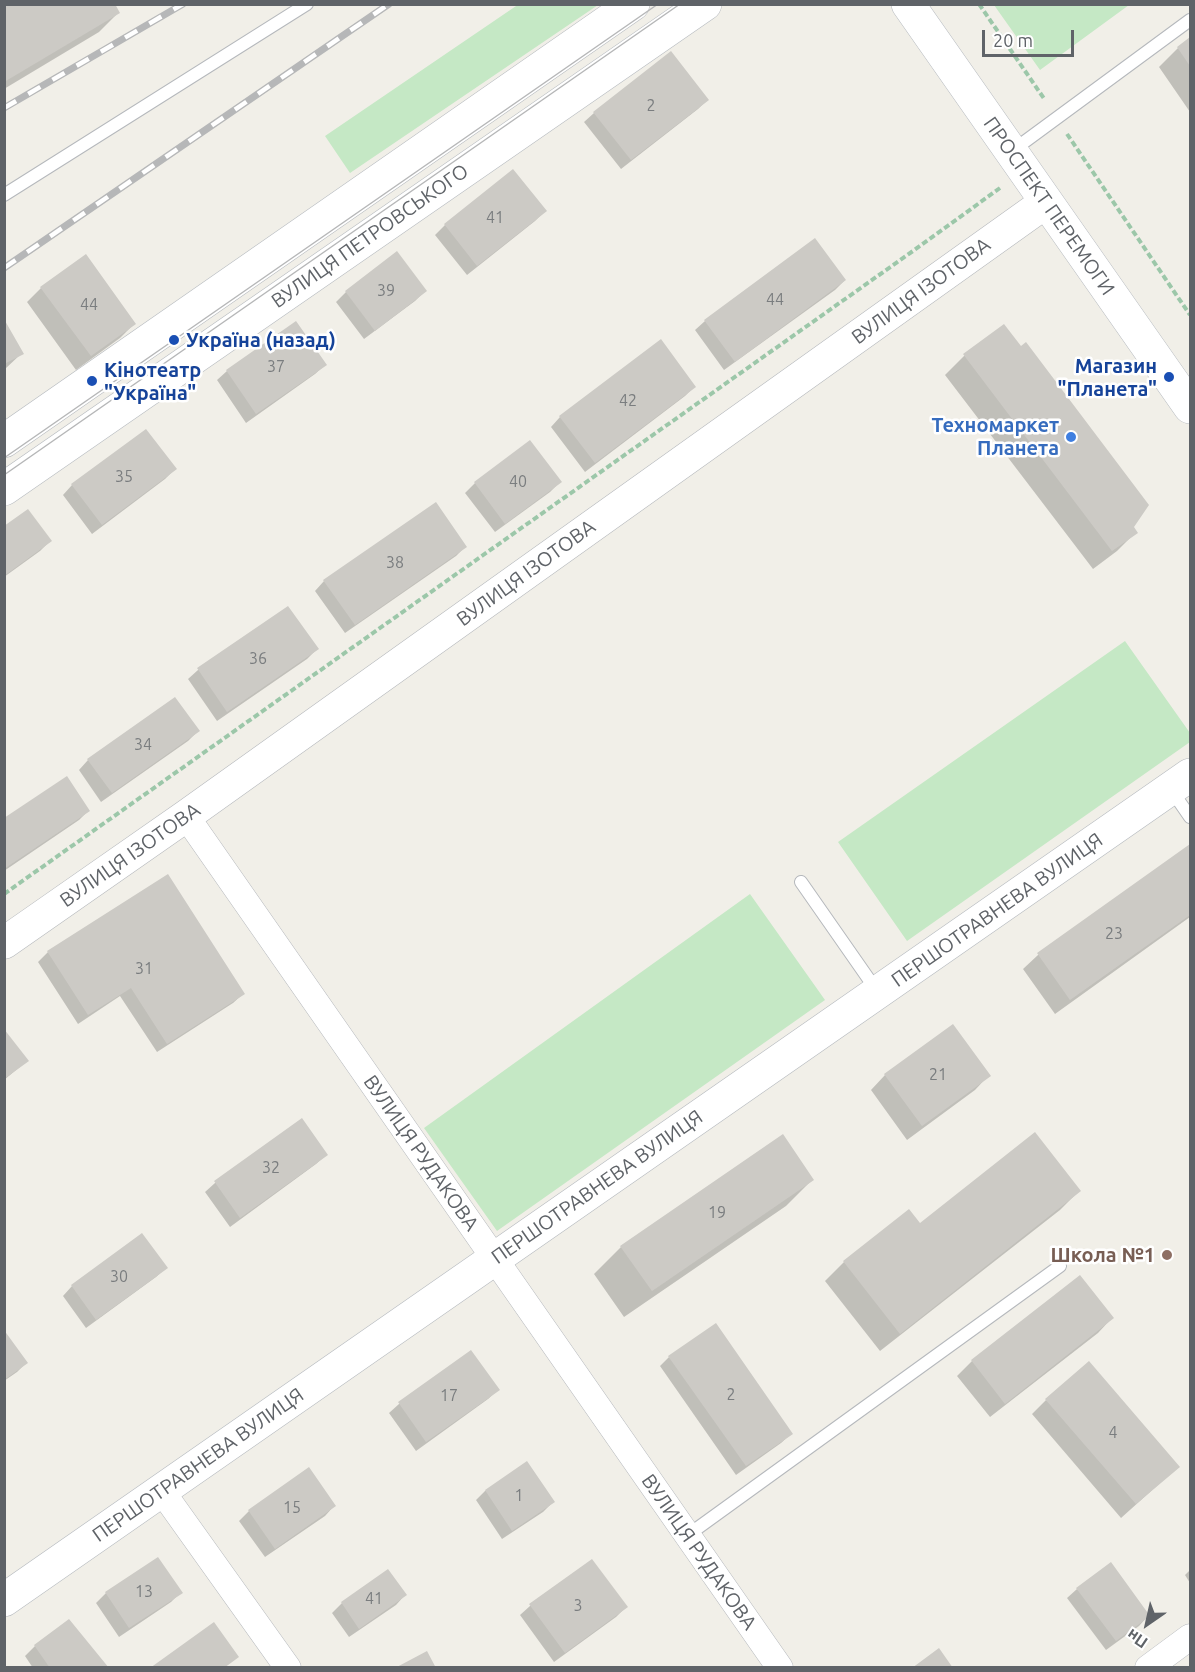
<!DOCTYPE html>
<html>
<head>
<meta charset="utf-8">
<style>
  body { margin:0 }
  #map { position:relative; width:1195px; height:1672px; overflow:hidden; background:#f1efe8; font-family:Ubuntu,sans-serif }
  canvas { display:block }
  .frame { position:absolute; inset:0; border:6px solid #5f6368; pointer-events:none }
  .north { position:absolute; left:1117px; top:1594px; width:60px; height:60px; -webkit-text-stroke:4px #fff; paint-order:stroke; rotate:214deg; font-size:16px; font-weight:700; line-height:24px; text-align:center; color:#5f6368 }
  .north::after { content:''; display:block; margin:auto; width:21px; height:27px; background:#5f6368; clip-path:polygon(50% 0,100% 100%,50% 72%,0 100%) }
  .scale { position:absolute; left:982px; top:30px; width:92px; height:27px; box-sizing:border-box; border:3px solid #5f6368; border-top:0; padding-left:8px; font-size:18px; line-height:21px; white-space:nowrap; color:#5f6368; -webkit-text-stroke:4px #fff; paint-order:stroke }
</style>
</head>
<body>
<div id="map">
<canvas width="1195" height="1672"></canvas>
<div class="frame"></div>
<div class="north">Пн</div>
<div class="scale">20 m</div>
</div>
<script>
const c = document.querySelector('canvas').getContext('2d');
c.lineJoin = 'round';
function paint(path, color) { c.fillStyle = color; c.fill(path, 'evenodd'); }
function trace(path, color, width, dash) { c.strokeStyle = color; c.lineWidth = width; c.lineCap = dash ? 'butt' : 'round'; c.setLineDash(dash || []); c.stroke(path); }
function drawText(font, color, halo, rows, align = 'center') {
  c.font = font + ' Ubuntu,sans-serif'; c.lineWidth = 5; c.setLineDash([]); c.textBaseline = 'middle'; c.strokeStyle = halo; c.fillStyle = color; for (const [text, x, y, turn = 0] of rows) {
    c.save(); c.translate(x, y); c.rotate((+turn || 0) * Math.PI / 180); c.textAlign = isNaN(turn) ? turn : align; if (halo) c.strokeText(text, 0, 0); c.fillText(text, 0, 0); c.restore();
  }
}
paint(new Path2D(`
  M519 4 598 5 350 173 325 136Z
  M994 5H1129L1040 70Z
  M1125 641 1190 733V742L907 941 838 842Z
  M750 894 825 1000 497 1231 424 1128Z`), '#c5e8c5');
paint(new Path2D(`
  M4 4 118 13 99 32 4 89Z
  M1190 39V112L1159 67 1178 48Z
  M707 100 698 109 621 169 584 122 594 113Z
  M545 211 535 221 467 275 435 235 445 225Z
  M815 240 845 280 835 290 724 370 695 330 705 321Z
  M396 254 425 291 415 301 364 339 336 302 346 292Z
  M41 288 134 324 120 338 76 370 27 302Z
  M4 322 22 353 4 370Z
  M1004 326 1136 532 1117 551 1093 569 945 375 964 356Z
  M325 365 315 374 246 423 217 380 227 371Z
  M694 387 685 396 585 472 551 427 560 417Z
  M530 442 560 482 550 492 495 532 465 493 475 483Z
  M175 469 165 479 92 534 63 495 72 485Z
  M4 527 50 541 40 551 4 577Z
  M465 547 456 556 345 633 315 591 324 581Z
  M288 608 317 649 307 659 217 721 188 679 198 670Z
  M198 731 188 741 101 802 79 770 88 760Z
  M88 811 79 820 4 871V820Z
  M1190 846V917L1055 1014 1023 969 1038 955Z
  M167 876 243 994 233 1003 157 1052 120 996 78 1024 38 962 48 952Z
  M4 1031 27 1061 4 1080Z
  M885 1075H989L975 1090 907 1140 871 1090Z
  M301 1120 326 1155 316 1164 230 1227 205 1192 215 1183Z
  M812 1180 786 1206 624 1317 594 1274 621 1247Z
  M1079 1191 1060 1210 880 1351 825 1281 844 1262Z
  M166 1268 156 1277 86 1328 63 1296 72 1286Z
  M1112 1318 1098 1333 990 1417 957 1376 972 1361Z
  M4 1332 26 1363 17 1372 4 1381Z
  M471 1352 498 1390 488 1399 416 1451 389 1413 399 1404Z
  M669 1357 791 1434 781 1443 736 1475 660 1366Z
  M1046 1400 1178 1467 1121 1518 1032 1414Z
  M526 1463 553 1502 543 1512 502 1539 476 1500 485 1491Z
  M334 1506 325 1516 265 1557 239 1521 249 1511Z
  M592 1561 626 1607 616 1617 554 1662 520 1615 530 1606Z
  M1190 1570V1583L1185 1575Z
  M388 1571 405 1595 396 1605 349 1637 332 1613 342 1603Z
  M1077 1589 1148 1616 1139 1626 1106 1650 1067 1598Z
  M181 1592 171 1602 119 1637 96 1603 106 1593Z
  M69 1621 107 1668H33L25 1656 35 1646Z`), '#0003');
paint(new Path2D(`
  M4 4H115L120 13 4 82Z
  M1190 37V66L1177 47Z
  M671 51 709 100 631 160 593 112Z
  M513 169 547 211 477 266 444 224Z
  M815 238 846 280 735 362 704 320Z
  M397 251 427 291 375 331 345 291Z
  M86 254 136 324 91 356 40 287Z
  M4 319 24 354 4 364Z
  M296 321 327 365 256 414 226 370Z
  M1004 324 1021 346 1026 342 1149 505 1134 527 1138 533 1112 551 963 354Z
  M661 339 696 387 595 463 559 416Z
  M146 429 177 469 102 525 71 484Z
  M530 440 562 482 505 524 474 482Z
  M436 502 467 547 355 625 323 580Z
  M28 509 52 541 4 576V526Z
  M288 606 319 649 227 712 197 668Z
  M175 697 200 731 112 793 87 759Z
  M67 776 90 811 4 869V818Z
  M1190 844V915L1070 1000 1037 953Z
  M168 874 245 994 167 1044 131 988 88 1015 47 951Z
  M953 1024 991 1076 922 1126 884 1074Z
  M4 1029 29 1061 4 1079Z
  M302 1118 328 1155 240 1218 214 1181Z
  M1035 1132 1081 1191 900 1334 843 1261 909 1209 920 1223Z
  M783 1134 814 1180 652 1291 620 1246Z
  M142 1233 168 1268 96 1320 71 1285Z
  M1080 1275 1114 1318 1005 1404 971 1360Z
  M716 1323 793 1434 746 1466 668 1356Z
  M4 1330 28 1363 4 1380Z
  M471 1350 500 1390 426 1442 398 1402Z
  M1089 1361 1180 1467 1136 1504 1045 1399Z
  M527 1461 555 1502 512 1531 485 1490Z
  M309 1467 336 1506 275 1549 248 1510Z
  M158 1557 183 1593 129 1628 105 1592Z
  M592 1559 628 1607 565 1653 529 1604Z
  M1111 1562 1150 1616 1116 1641 1076 1588Z
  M388 1569 407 1595 359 1629 341 1602Z
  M69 1619 109 1668H50L34 1645Z
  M214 1622 239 1657 224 1668H150Z
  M939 1648 953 1668H912Z
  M427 1651 436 1668H395Z`), '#cccac5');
const service = new Path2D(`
  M1012 151 1190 20
  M4 195 307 4
  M1172 791 1190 817
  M801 882 877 991
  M688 1535 1060 1266`);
const minor = new Path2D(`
  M186 816 780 1668
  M161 1490 288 1668
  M1148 1668 1190 1637`);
const tertiary = new Path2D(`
  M4 943 186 816 1046 202`);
const secondary = new Path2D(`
  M908 4 1190 407
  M4 441 633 4
  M4 489 705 4
  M4 1600 1190 775`);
trace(service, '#b5b8bc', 14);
trace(minor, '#b5b8bc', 27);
trace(tertiary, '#b5b8bc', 33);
trace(secondary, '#b6babf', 34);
trace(new Path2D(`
  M979 4 1045 100
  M1067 134 1190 315
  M4 894 913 251 1000 188`), '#9cc7a9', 4, [6, 3]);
trace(service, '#fff', 12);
trace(minor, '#fff', 26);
trace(tertiary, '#fff', 32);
trace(secondary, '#fff', 33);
trace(new Path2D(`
  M4 458 658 4
  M4 475 680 4`), '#b6b7b8', 1.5);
const rail = new Path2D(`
  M4 108 183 4
  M4 268 389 4`);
trace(rail, '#b6b7b8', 7);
trace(rail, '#fff', 4.5, [14]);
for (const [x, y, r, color] of [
  [174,340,6,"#1a4fb4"],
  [1169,377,6,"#1a4fb4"],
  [92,381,6,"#1a4fb4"],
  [1071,437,6,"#3f7fe0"],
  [1167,1255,6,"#8d6e63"]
]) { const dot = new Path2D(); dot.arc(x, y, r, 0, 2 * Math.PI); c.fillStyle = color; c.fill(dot); trace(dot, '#fff', 2); }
drawText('16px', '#7a7d7f', null, [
  ["2",651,106],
  ["41",495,218],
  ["39",386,291],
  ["44",775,300],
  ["44",89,305],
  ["37",276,367],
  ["42",628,401],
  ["35",124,477],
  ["40",518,482],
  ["38",395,563],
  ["36",258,659],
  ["34",143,745],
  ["23",1114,934],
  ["31",144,969],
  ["21",938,1075],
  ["32",271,1168],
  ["19",717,1213],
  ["30",119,1277],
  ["2",731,1395],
  ["17",449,1396],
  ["4",1113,1433],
  ["1",519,1496],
  ["15",292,1508],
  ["13",144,1592],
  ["41",374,1599],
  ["3",578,1606]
]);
drawText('20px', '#5f6368', '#fff', [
  ["ПРОСПЕКТ ПЕРЕМОГИ",1049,206,55],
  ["ВУЛИЦЯ ПЕТРОВСЬКОГО",370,236,-35],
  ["ВУЛИЦЯ ІЗОТОВА",921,291,-36],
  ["ВУЛИЦЯ ІЗОТОВА",526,573,-36],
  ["ВУЛИЦЯ ІЗОТОВА",130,855,-35],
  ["ПЕРШОТРАВНЕВА ВУЛИЦЯ",997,910,-35],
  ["ВУЛИЦЯ РУДАКОВА",421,1153,55],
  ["ПЕРШОТРАВНЕВА ВУЛИЦЯ",597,1187,-35],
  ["ПЕРШОТРАВНЕВА ВУЛИЦЯ",198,1465,-35],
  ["ВУЛИЦЯ РУДАКОВА",699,1552,55]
]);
drawText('bold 20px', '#164399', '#fff', [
  ["Україна (назад)",186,340],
  ["Магазин",1157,366,"right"],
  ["\"Планета\"",1157,389,"right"],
  ["Кінотеатр",104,370],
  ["\"Україна\"",104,393]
], 'left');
drawText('bold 20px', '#366cbe', '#fff', [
  ["Техномаркет",1059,425],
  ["Планета",1059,448]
], 'right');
drawText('bold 20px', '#785e54', '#fff', [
  ["Школа №1",1155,1255]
], 'right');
</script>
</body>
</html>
